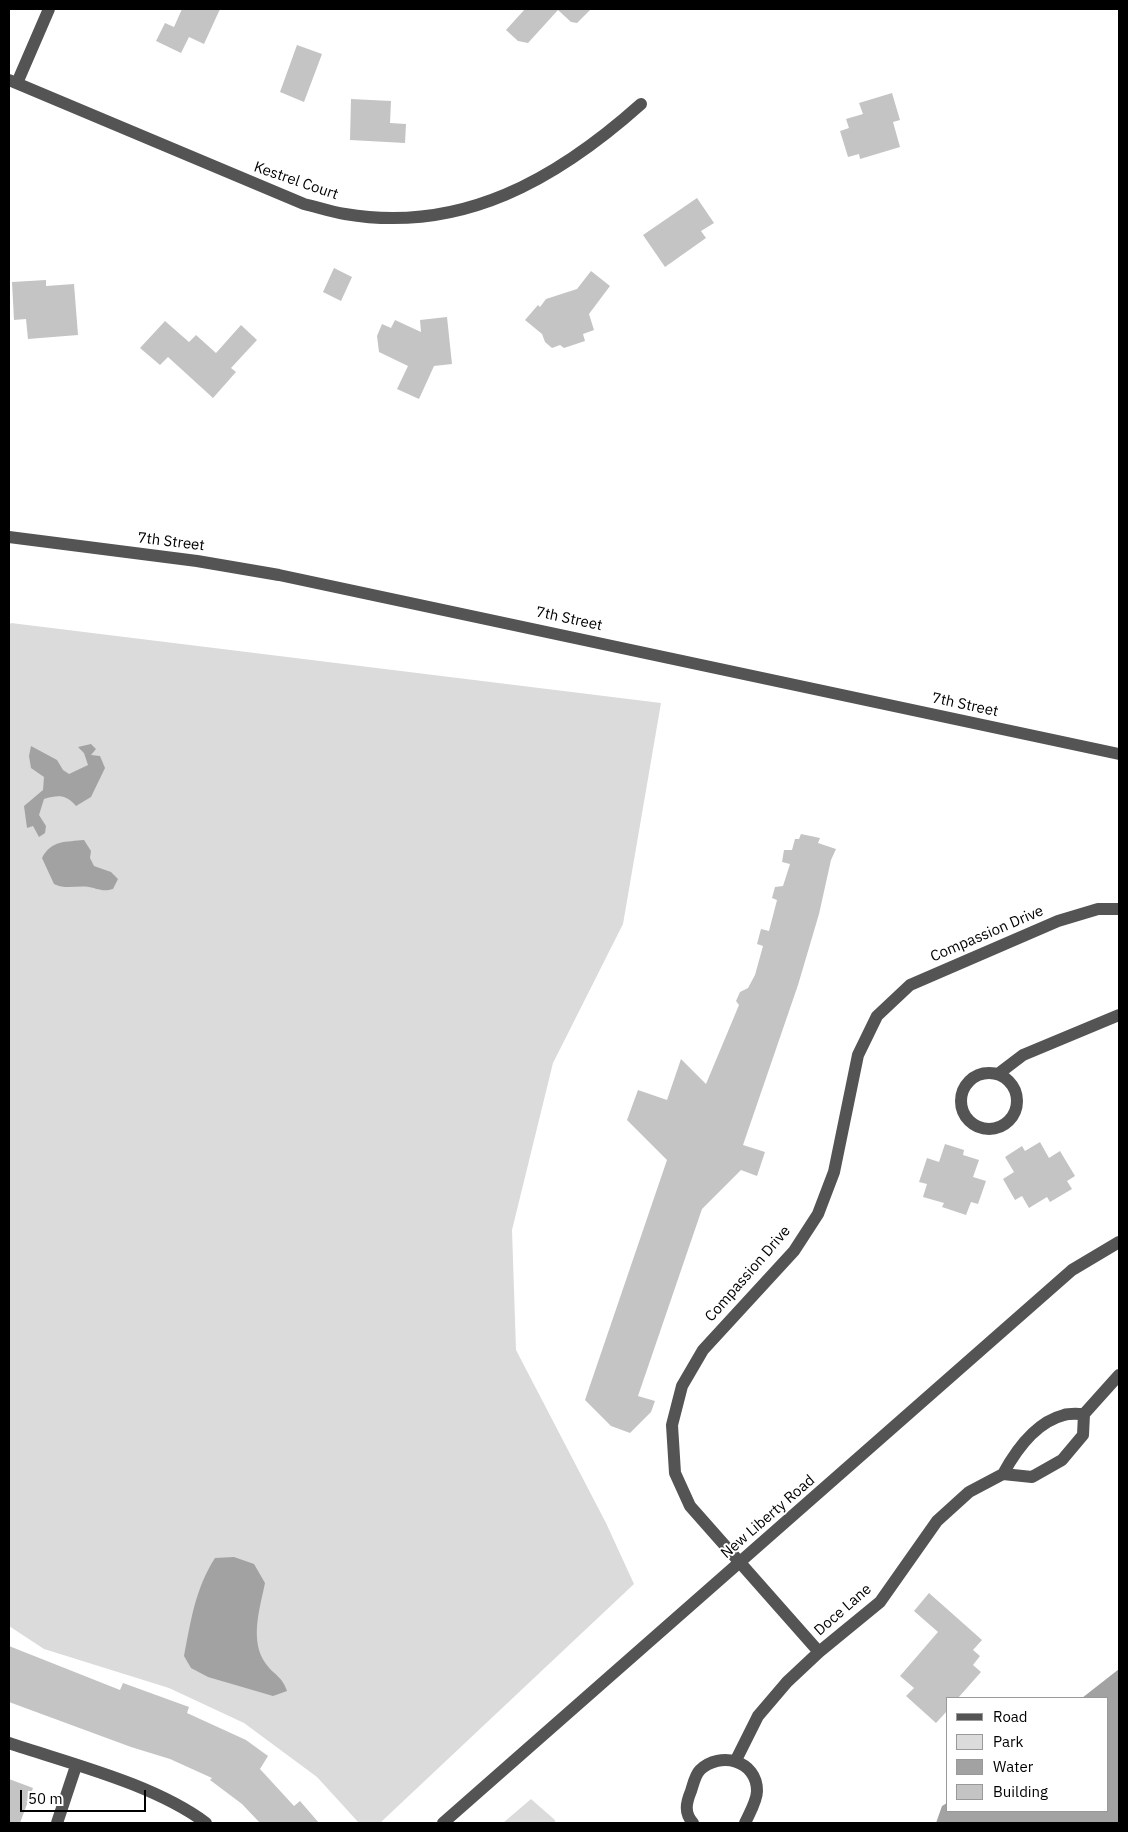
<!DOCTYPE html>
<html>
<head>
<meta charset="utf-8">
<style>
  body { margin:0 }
  #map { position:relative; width:1128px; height:1832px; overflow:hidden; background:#fff; font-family:"IBM Plex Sans",sans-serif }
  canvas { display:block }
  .frame { position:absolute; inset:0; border:10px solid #000; pointer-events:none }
  .legend { position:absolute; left:946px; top:1697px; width:162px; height:115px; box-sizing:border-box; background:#fff; border:1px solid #999; margin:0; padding:6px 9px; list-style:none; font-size:15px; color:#000 }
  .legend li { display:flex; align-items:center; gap:10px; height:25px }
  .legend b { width:25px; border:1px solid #999 }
  .scale { position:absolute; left:20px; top:1790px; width:126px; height:22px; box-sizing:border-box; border:2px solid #000; border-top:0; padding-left:6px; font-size:15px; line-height:18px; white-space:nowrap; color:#000; -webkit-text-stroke:4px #fff; paint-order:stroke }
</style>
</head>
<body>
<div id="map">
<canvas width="1128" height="1832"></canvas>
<div class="frame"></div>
<ul class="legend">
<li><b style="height:6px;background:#545454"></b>Road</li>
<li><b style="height:14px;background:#dbdbdb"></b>Park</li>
<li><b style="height:14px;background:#a2a2a2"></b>Water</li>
<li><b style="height:14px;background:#c4c4c4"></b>Building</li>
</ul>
<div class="scale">50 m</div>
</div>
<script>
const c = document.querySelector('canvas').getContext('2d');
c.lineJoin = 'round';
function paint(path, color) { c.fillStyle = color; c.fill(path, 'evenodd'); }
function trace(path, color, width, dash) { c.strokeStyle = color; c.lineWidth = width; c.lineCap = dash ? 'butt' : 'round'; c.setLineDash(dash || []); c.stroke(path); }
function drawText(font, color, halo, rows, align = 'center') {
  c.font = font + ' "IBM Plex Sans",sans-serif'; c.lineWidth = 4; c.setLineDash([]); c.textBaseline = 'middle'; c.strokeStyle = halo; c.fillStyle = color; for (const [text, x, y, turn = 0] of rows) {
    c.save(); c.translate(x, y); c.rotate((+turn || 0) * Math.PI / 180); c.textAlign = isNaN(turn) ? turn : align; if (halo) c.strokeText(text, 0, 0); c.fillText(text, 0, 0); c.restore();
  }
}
paint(new Path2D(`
  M11 623 661 703 623 924 553 1063 512 1230 516 1350 606 1523 634 1584 380 1823H359L317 1777 244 1723 169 1688 44 1649 9 1626V625Z
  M531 1799 555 1820V1823H503Z`), '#dbdbdb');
paint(new Path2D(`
  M91 744 96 749 91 755 100 756 105 768 91 797 76 806C66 794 58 795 44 799L39 815 46 826 45 833 39 837 33 826 27 828 24 806 43 790 44 777 31 768 29 756 31 746 57 760 63 770 69 774 88 765 84 753 78 747Z
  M84 840 91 851 90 858 94 866 111 872 118 879 113 889C103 892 99 889 89 887 77 885 66 890 54 884L42 858C51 840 66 842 84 840Z
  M234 1557 254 1564 265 1583C260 1608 249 1641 266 1664 275 1676 282 1676 287 1691L273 1696 208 1677 191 1668 184 1656C191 1621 195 1589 215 1558Z
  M1119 1669V1823H936L942 1806 947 1803V1811H1107V1698H1082Z`), '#a2a2a2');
paint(new Path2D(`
  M182 9H220L204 44 189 37 181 53 156 41 165 23 174 27Z
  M525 9H591L577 23 571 22 558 10 528 43 518 41 506 30Z
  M297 45 322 54 304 102 280 92Z
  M892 93 900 120 893 122 900 147 860 159 859 154 848 157 840 131 849 128 846 119 863 114 859 103Z
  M351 99 391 101 390 123 406 124 405 143 350 140Z
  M697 198 714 223 701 231 706 238 665 267 643 235Z
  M334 268 352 277 341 301 323 292Z
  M591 271 610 286 589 314 594 330 583 334 585 341 564 348 560 345 552 348 545 342 542 334 525 320 538 305 540 307 546 299 577 289Z
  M46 280V286L74 284 78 335 28 339 26 319 14 320 12 282Z
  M447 317 452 364 434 366 419 399 397 389 408 366 379 352 377 336 382 324 391 328 395 320 421 332 420 320Z
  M165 321 189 342 196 335 216 353 241 325 257 340 231 368 236 372 213 398 168 357 160 365 140 348Z
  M801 834 820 838 818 843 836 849 831 860 819 914 798 985 743 1145 765 1152 757 1176 741 1170 702 1209 638 1396 655 1401 651 1412 630 1433 611 1426 585 1400 667 1160 627 1120 638 1090 667 1100 681 1059 706 1084 739 1005 736 1001 740 992 748 988 755 975 763 946 757 944 761 929 769 931 777 900 772 898 775 887 783 886 790 864 782 862 784 850H792L795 839H799Z
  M1040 1142 1049 1158 1060 1151 1075 1176 1067 1181 1072 1189 1050 1202 1047 1197 1029 1208 1022 1196 1015 1200 1003 1179 1014 1172 1005 1157 1022 1146 1025 1151Z
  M945 1144 964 1150 963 1155 979 1160 973 1177 986 1181 978 1204 971 1202 966 1215 942 1207 944 1203 923 1197 927 1184 919 1182 927 1158 939 1162Z
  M929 1593 982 1640 973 1650 980 1656 973 1665 981 1672 958 1698H947V1711L936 1723 906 1696 914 1688 900 1676 938 1632 914 1611Z
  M9 1646 120 1690 123 1683 189 1707 187 1713 246 1740 268 1756 260 1769 294 1806 300 1801 319 1823H260L242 1804 210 1780 212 1778 170 1759 131 1747 9 1702Z
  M9 1779 33 1788 20 1823H9Z`), '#c4c4c4');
trace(new Path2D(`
  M9 80 304 204C317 207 331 212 345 214 462 234 557 179 641 104
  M17 83 49 9
  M9 537 197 561 279 575 1119 754
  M961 1101a28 28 0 1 1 56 0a28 28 0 1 1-56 0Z
  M998 1074 1023 1055 1119 1015
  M1084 1414C1078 1414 1070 1413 1064 1415 1036 1422 1016 1450 1003 1474L1032 1477 1062 1460 1083 1435 1084 1414 1119 1375
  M819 1652 690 1506 675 1473 672 1425 682 1386 703 1350 794 1251 818 1214 834 1172 858 1055 877 1016 910 985 1058 921 1098 909H1119
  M9 1743C71 1764 154 1784 206 1823
  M736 1760 758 1716 787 1682 819 1652 880 1602 937 1521 969 1492 1003 1474
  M57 1823 76 1766
  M443 1823 1072 1270 1119 1242
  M693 1823C684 1813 686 1803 691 1791 693 1785 695 1775 700 1770 720 1751 757 1760 757 1791 757 1801 749 1814 745 1823`), '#545454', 12);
drawText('15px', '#000', '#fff', [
  ["Kestrel Court",296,181,19],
  ["7th Street",171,542,7],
  ["7th Street",569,619,12],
  ["7th Street",965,705,12],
  ["Compassion Drive",987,934,-23],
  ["Compassion Drive",748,1274,-49],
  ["New Liberty Road",768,1517,-41],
  ["Doce Lane",843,1610,-41]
]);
</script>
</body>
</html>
